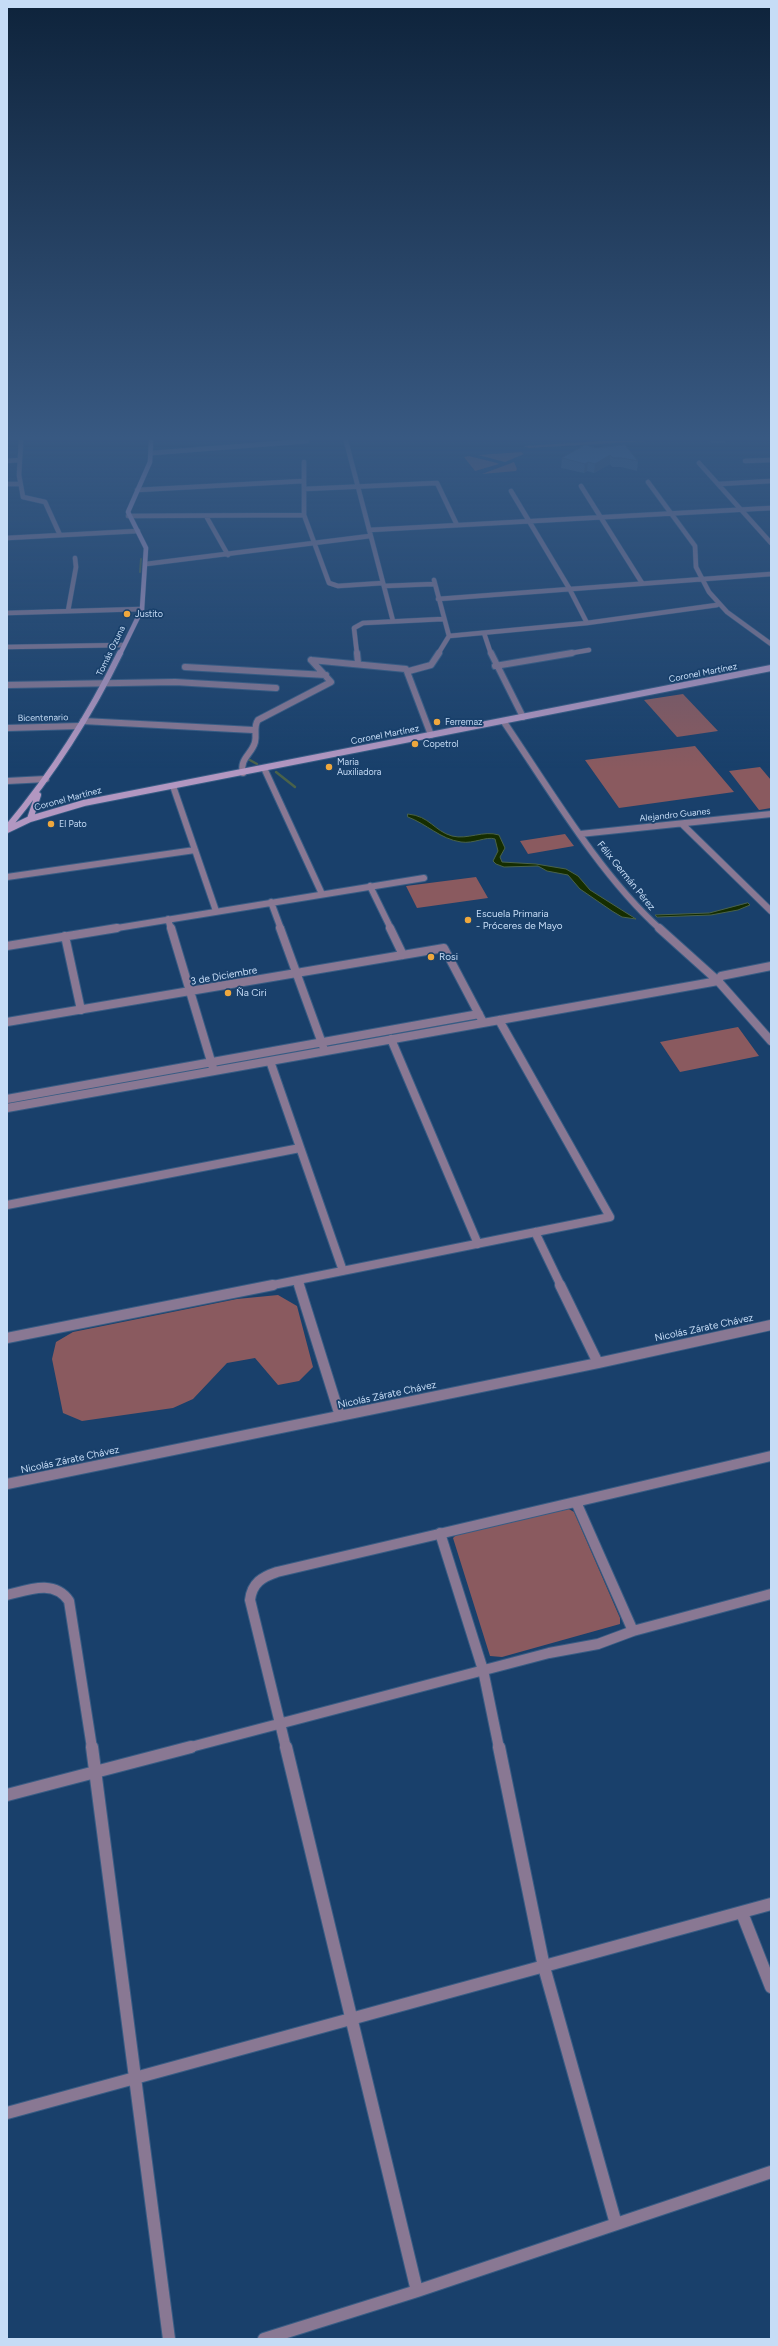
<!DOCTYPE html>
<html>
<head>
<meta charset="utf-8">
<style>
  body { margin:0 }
  #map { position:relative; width:778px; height:2346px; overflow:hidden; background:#19406b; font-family:Figtree,sans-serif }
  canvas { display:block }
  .frame { position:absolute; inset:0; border:8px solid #c6dcf6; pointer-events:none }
</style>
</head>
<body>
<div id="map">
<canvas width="778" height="2346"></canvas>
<div class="frame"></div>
</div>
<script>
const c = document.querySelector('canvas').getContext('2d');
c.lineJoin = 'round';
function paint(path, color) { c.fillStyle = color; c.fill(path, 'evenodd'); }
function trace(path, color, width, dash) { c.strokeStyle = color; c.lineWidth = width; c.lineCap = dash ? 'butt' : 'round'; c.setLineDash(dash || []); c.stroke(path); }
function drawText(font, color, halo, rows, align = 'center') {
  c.font = font + ' Figtree,sans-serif'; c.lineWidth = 3.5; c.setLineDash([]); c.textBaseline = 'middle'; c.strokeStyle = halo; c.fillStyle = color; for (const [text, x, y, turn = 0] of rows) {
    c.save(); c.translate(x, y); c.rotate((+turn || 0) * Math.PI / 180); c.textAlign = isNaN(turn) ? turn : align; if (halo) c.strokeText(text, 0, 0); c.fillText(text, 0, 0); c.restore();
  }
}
paint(new Path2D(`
  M602 441H648L529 448 524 446Z
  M521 452 524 454 505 462 478 455Z
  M469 456 497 463 499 464 475 471 464 457Z
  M514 462 517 469 516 471 482 474Z
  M683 694 718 731 677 737 644 700Z
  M695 746 734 792 619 808 585 760Z
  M760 767 771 780V808L759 810 729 771Z
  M565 834 574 846 528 854 520 841Z
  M476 877 488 898 417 908 406 886Z
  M471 1019 470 1021 455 1024 336 1045 334 1043Z
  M738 1027 759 1056 680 1072 660 1042Z
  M316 1047V1049L221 1066 220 1064Z
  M202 1067V1070L7 1105V1101Z
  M278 1295 297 1306 313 1367 299 1381 278 1385 255 1358 227 1363 193 1399 173 1408 82 1421 63 1413 52 1359 56 1342 73 1332 237 1299Z
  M567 1508 574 1512 620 1618V1624L502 1657 490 1656 453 1538 456 1535Z`), '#8a5a5f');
const water = new Path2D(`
  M408 814C430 816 434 831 452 836 468 840 483 830 499 835L505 848 500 857 502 862 536 864 566 869 578 876 590 890 636 919 622 917 612 911 580 889 568 875 547 871 538 866 504 867 496 864 493 861 498 851 495 839C486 836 474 844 461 842 440 839 427 824 408 817Z
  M748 903 750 905 738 910 711 915 657 917 655 915 709 913Z`);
paint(water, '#152d00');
trace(water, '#4a624a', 1);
trace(new Path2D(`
  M140 572 141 559`), '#4a624a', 2);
trace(new Path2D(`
  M248 759 257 764
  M276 772 295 787`), '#4a624a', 2.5);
const streetFar4 = new Path2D(`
  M21 441 19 475 23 497 45 502 60 535
  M346 441 393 621
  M152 453 307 441
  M7 461 19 460
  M745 461 771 460
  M304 462V515L329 583 338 586 383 583
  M699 463 771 543
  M648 482 695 546 696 567 709 592 727 612 771 644
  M7 484H20
  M719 484 771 481
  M581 486 642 583
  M304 489 437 483 457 525
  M137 490 304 481
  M511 491 569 588 587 623
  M128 516 304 515
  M206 516 228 555
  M369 530 771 508
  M7 538 138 531
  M146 564 370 536
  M434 580 449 636 438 654
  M384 586 434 584
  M438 599 771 574
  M68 611 76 567 75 558
  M7 613 142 609
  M484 633 491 654
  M449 636 587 623 717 605
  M7 647 124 645
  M357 654 354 628 363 623 443 619
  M566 654 589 650`);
const streetFar3 = new Path2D(`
  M357 653 358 663
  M491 653 523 717
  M311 660 406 669 431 735
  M495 666 572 653
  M185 667 326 675
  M409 671 431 665 439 653
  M7 685 175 682 276 688
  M83 721 253 730
  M504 722C550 790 600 875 660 929
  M7 728 79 726
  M264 768 322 894
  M243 773C239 759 252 754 255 742 257 734 253 727 258 720L331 682 311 660
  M7 781 46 779
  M173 786 216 911
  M682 824 771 911
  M580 834 771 814
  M7 877 195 850
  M370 886 391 929
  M271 902 281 929
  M168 919 171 929
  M111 929 424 878`);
const streetFar2 = new Path2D(`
  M171 928 213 1068
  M280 928 323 1046
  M390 928 403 955
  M659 928 718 981 771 1041
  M65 936 81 1010
  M7 946 117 928
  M7 1022 444 948 483 1022
  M391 1039 478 1244
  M270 1061 343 1271
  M7 1099 479 1014
  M7 1108 718 981 721 976 771 966
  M7 1205 300 1148
  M535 1232 561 1286
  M298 1280 300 1286
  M268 1286 610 1217 499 1020`);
const streetFar1 = new Path2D(`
  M299 1285 340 1416
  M560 1285 598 1363
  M7 1338 273 1285
  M7 1484 598 1363 771 1325
  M576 1502 633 1631
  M440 1533 483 1670 499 1748
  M7 1595C28 1590 54 1579 69 1601L92 1748
  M187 1748 549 1653 598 1644 633 1631 771 1594
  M286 1748 250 1600C252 1583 262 1577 277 1572L771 1456`);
const street = new Path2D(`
  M92 1747 169 2339
  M286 1747 417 2291
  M499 1747 544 1967 616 2224
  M7 1795 191 1747
  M742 1913 771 1987
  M7 2113 771 1904
  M264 2339 417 2291 771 2172`);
const secondaryFar1 = new Path2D(`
  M120 654 142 609 146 548 128 512 150 462 151 441`);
const secondary = new Path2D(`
  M30 819 38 795
  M8 827C52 774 90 715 120 653
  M7 830 30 819 84 803 771 668`);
trace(streetFar4, '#385c84', 5.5);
trace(streetFar3, '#385c84', 8);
trace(streetFar2, '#385c84', 10);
trace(streetFar1, '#385c84', 12);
trace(street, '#385c84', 14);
trace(secondaryFar1, '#385c84', 5.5);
trace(secondary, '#385c84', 8);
trace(streetFar4, '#897893', 4.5);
trace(streetFar3, '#897893', 6);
trace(streetFar2, '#897893', 8);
trace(streetFar1, '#897893', 10);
trace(street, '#897893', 12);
trace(secondaryFar1, '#b297c1', 4.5);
trace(secondary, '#b297c1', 6);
paint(new Path2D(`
  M710 441H725V443H712Z
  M596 448 638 461 637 471 621 467H612L610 464 594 473 587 471 584 473 561 468 562 458Z`), '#3c5f87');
paint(new Path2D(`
  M610 455V464L594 473 595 464Z
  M588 462 587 471 584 473 585 464Z`), '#314d6e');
const building = new Path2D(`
  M585 445 596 448 625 445 638 461 622 458H613L610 455 595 464 588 462 585 464 562 458Z`);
paint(building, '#466e9d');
trace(building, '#314d6e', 1);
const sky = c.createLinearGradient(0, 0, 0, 769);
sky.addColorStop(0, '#0e233b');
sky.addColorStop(0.57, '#385982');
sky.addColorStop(1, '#38598200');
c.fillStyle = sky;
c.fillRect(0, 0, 778, 769);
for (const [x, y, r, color] of [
  [127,614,4,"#eea73d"],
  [437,722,4,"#eea73d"],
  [415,744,4,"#eea73d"],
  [329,767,4,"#eea73d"],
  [51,824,4,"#eea73d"],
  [468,920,4,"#eea73d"],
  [431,957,4,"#eea73d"],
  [228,993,4,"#eea73d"]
]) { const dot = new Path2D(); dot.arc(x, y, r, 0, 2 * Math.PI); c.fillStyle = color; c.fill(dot); trace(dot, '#19406b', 1.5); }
drawText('9px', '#c6dcf6', '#19406b', [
  ["Justito",135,614],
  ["Ferremaz",445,722],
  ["Copetrol",423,744],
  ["Maria",337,762],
  ["Auxiliadora",337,772],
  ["El Pato",59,824]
], 'left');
drawText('9px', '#c6dcf6', '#19406b', [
  ["Tomás Ozuna",111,651,-64],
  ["Coronel Martínez",703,673,-11],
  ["Bicentenario",43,718,-1],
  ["Coronel Martínez",385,735,-11],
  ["Coronel Martínez",68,799,-15],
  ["Alejandro Guanes",675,815,-6]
]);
drawText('10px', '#c6dcf6', '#19406b', [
  ["Félix Germán Pérez",626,876,51],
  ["3 de Diciembre",224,976,-10],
  ["Nicolás Zárate Chávez",704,1328,-12],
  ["Nicolás Zárate Chávez",387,1395,-12],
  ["Nicolás Zárate Chávez",70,1460,-12]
]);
drawText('10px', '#c6dcf6', '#19406b', [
  ["Escuela Primaria",476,914],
  ["- Próceres de Mayo",476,926],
  ["Rosi",439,957],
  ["Ña Ciri",236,993]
], 'left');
</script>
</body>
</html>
